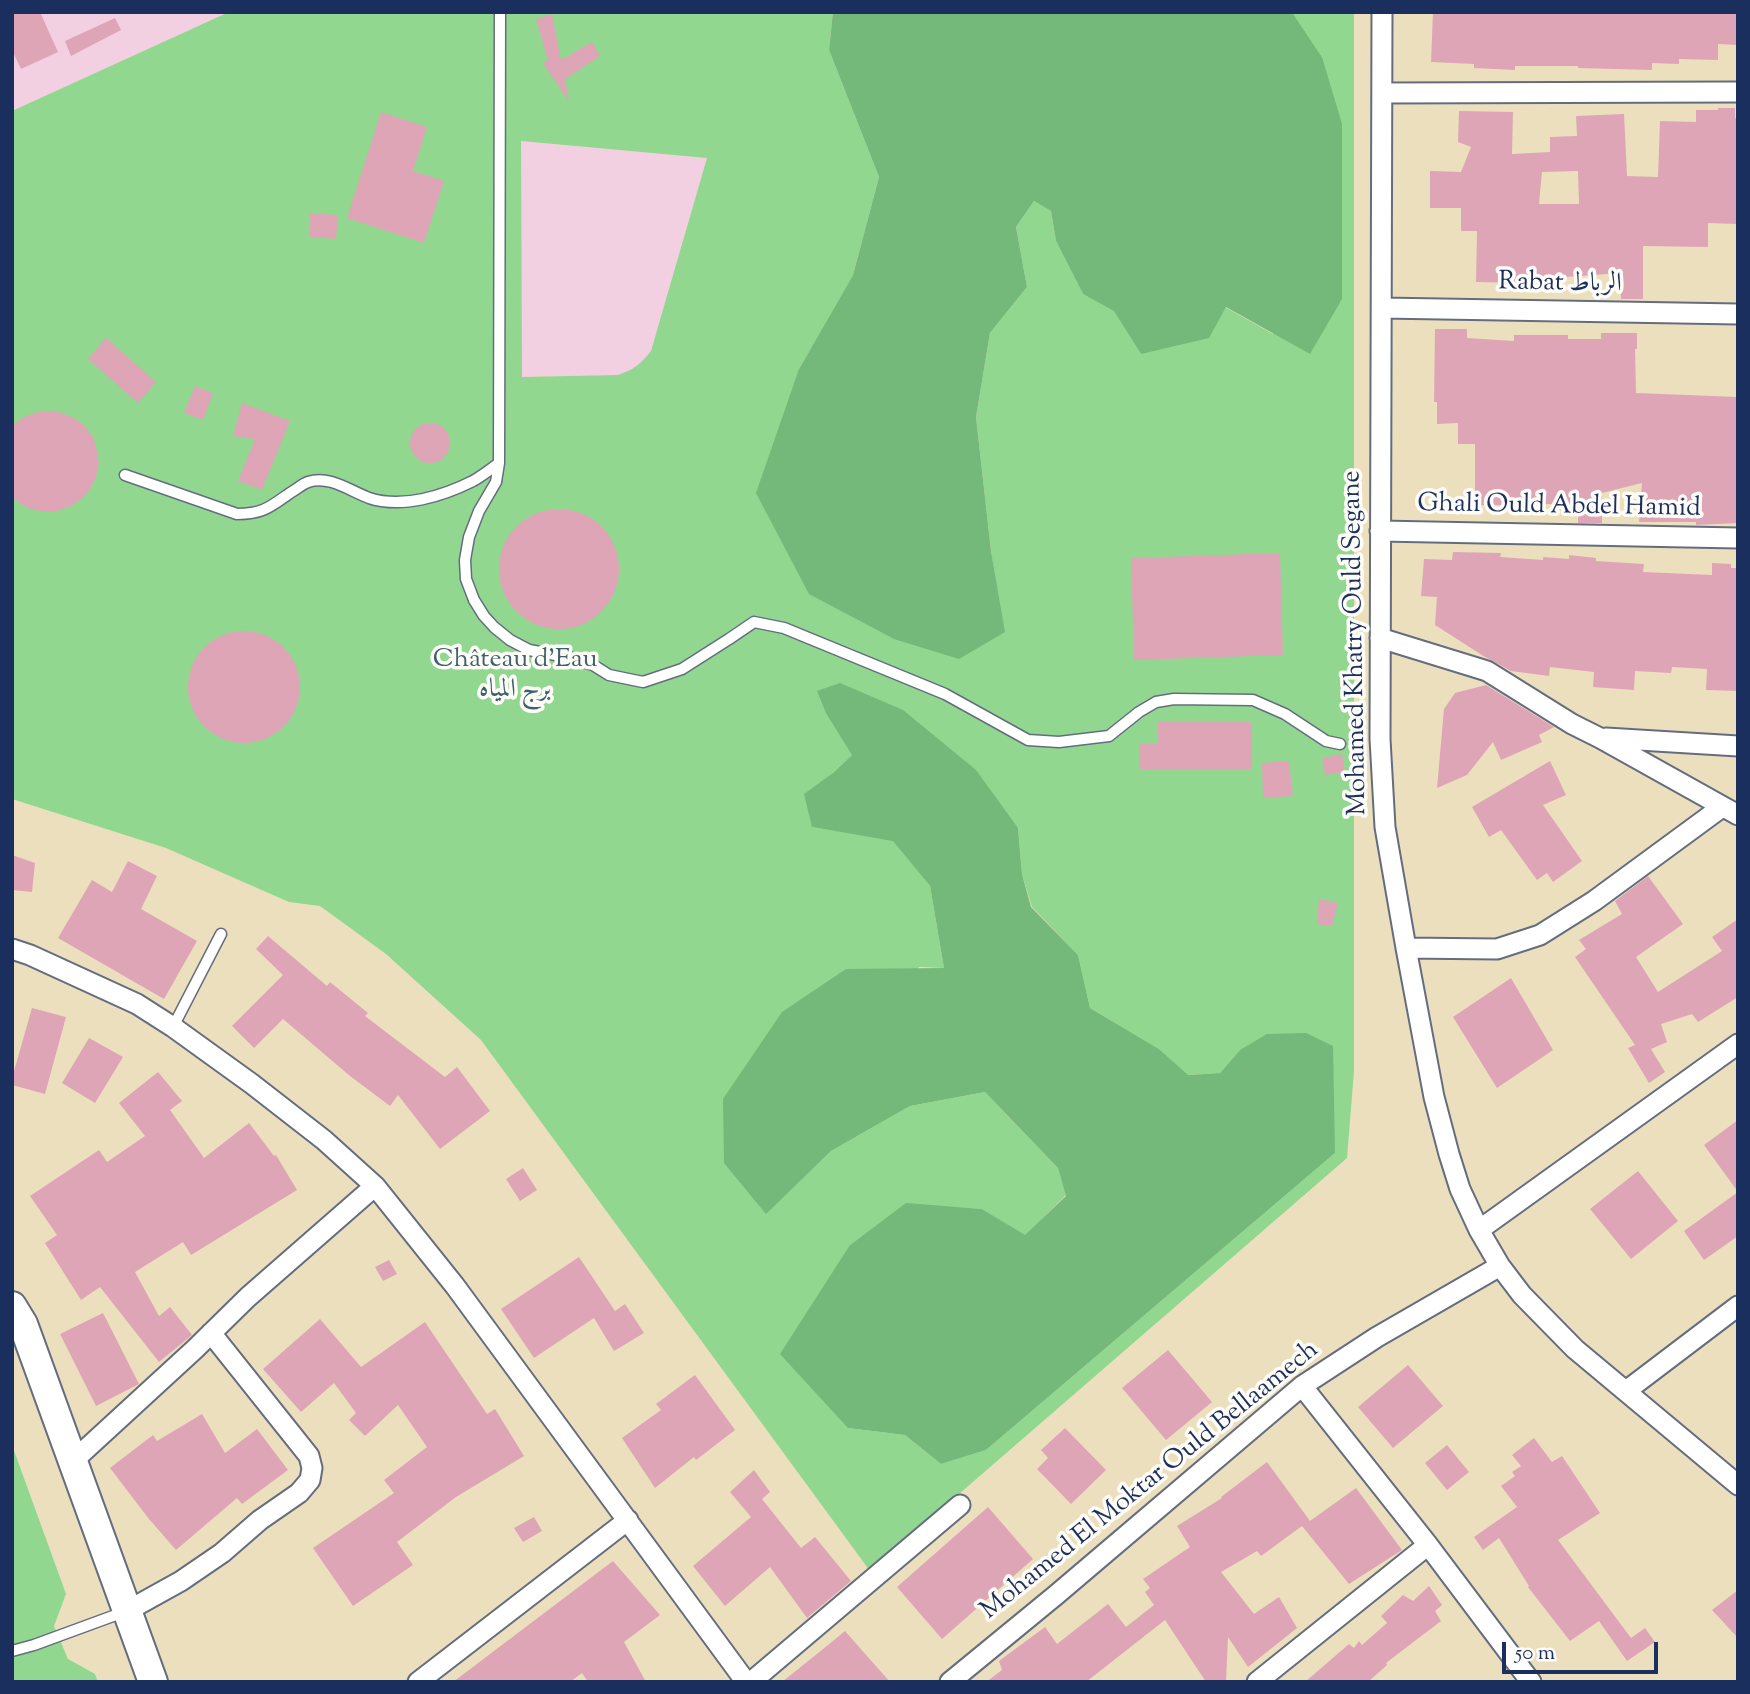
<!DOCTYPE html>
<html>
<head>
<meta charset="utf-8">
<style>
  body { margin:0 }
  #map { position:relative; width:1750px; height:1694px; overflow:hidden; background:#ecdfbd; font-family:"Sorts Mill Goudy",serif }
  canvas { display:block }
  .frame { position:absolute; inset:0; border:14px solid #1b2f5e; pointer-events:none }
  .scale { position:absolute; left:1502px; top:1642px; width:156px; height:32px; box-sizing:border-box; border:4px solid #1b2f5e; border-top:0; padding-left:9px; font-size:21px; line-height:24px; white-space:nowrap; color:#1b2f5e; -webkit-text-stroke:5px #fdfcf7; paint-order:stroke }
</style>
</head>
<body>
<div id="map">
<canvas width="1750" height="1694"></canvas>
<div class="frame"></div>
<div class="scale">50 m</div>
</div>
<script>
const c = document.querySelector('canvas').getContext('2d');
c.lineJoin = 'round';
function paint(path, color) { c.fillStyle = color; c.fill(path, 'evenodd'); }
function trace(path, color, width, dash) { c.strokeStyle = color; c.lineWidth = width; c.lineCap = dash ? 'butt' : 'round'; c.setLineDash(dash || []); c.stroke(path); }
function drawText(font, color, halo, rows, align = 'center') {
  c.font = font + ' "Sorts Mill Goudy",Amiri,serif'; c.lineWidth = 7; c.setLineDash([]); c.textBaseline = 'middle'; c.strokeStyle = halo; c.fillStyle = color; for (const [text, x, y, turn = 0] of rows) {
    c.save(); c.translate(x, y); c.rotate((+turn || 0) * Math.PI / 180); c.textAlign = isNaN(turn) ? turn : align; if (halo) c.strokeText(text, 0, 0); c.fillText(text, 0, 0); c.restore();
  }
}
paint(new Path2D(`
  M12 12H229L12 111Z
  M520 141 707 158 651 351 643 363 631 371 618 375 522 377Z`), '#f2cfe1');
paint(new Path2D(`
  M229 12H833L829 50 879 177 853 275 799 369 1004 631 991 551 976 417 990 333 1027 287 1016 227 1034 201 1051 211 1056 241 1083 294 1114 310 1141 354 1225 307 1273 334 1322 57 1292 12H1354V1071L1347 1158 870 1571 481 1040 386 954 320 906 289 902 166 848 12 799V111ZM521 141 707 158 651 351C641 364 633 370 618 375L522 377ZM852 755 1018 828 1022 874 1032 907 1078 955 1090 1008 1159 1049 1187 1075 1220 1073 1240 1050 1335 1153 986 1450 941 1464 905 1435 848 1428 850 1245 906 1204 982 1209 1025 1236 1066 1195 1058 1168 985 1092 910 1106 831 1151 766 1213 919 967 944 968 930 886 893 840 812 827 833 773Z
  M12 1445 66 1594 54 1626 68 1659 95 1674 98 1682H12Z`), '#91d790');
paint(new Path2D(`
  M833 12H1292L1322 57 1342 124V299L1310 354 1226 307 1209 338 1141 354 1114 311 1083 294 1056 241 1051 211 1034 201 1016 227 1027 287 990 333 976 417 991 551 1005 632 959 659 894 639 809 594 756 493 799 369 853 275 879 177 829 50Z
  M840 683 903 710 976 770 1018 828 1022 874 1031 907 1078 955 1090 1008 1159 1049 1188 1075 1220 1073 1240 1050 1267 1034 1306 1033 1333 1046 1335 1153 986 1450 941 1464 905 1435 848 1428 780 1354 850 1245 906 1203 982 1209 1025 1235 1066 1196 1058 1168 985 1092 910 1106 831 1151 766 1214 724 1163 723 1099 782 1012 846 969 944 968 930 886 893 841 812 827 804 794 833 773 852 755 826 713 817 691Z`), '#74b87a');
paint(new Path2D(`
  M12 12H40L58 52 21 69 12 50Z
  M1433 12H1738V45L1718 44V60L1679 59V64L1652 63V70L1578 68V66H1515V70L1474 68V64L1431 62Z
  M552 14 561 60 592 42 600 56 565 79 569 102 543 63 548 60 536 19Z
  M115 18 121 30 71 56 65 41Z
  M1718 108H1735V118H1738V224L1708 223V247L1643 246V299H1621V273L1566 277 1520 278V283L1476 282 1477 231H1461V208H1430V171L1461 172 1471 147 1458 142 1459 111 1513 112 1512 154 1550 152V137L1577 136 1576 116 1624 114 1627 176 1658 177 1660 121 1696 122V110H1718ZM1578 171 1579 204H1539L1542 172Z
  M381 112 427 127 413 171 444 181 424 243 347 218Z
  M310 213 338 215 336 239 309 237Z
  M1435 329H1467V338L1514 341V335H1568V339H1601V333H1637V349H1635L1636 393 1738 397V523L1696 525V522H1639L1642 483 1602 493V523H1578V505L1514 503V505H1475V444H1458V423L1437 424V402H1434Z
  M106 338 156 382 138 403 88 359Z
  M195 386 213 393 203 420 184 413Z
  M242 403 290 421 262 490 238 481 255 439 233 436Z
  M48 411 59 412 74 418 85 426 93 437 96 446 99 463 96 477 90 489 83 498 71 506 57 511 46 512 31 509 21 504 12 497V426L22 418 34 413Z
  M410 443a20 20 0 1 1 40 0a20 20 0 1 1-40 0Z
  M499 569a60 60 0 1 1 120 0a60 60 0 1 1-120 0Z
  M1453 552 1501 553 1500 557 1543 560V557L1569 559V555L1596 558V561L1644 564 1643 572 1712 575V563L1731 564V568H1738V691L1706 690 1707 669 1672 667 1671 673 1635 671 1634 690 1593 687 1594 672 1550 667 1549 676 1511 671 1493 661 1485 657 1435 625 1437 597 1421 596 1424 559 1452 560Z
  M1280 553 1283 655 1134 660 1131 558Z
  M188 687a56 56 0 1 1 112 0a56 56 0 1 1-112 0Z
  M1486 685 1554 727 1539 735 1542 742 1501 760 1493 742 1467 775 1437 788 1444 709 1455 693Z
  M1158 722H1252V769H1139V744H1158Z
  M1342 754 1345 772 1325 775 1322 758Z
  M1289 761 1293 796 1263 798 1262 763Z
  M1550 761 1566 795 1543 805 1582 861 1553 882 1547 873 1537 880 1501 830 1489 837 1472 807Z
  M12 855 35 863 32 892 12 890Z
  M128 861 157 876 141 909 197 941 164 999 58 938 92 880 112 892Z
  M1648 876 1683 924 1636 957 1658 992 1722 951 1712 937 1738 919V997L1698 1022 1692 1014 1661 1024 1667 1042 1651 1049 1665 1072 1649 1083 1628 1048 1635 1045 1575 957 1586 949 1579 940 1622 914 1615 901Z
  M1319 899 1338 903 1332 926 1317 924Z
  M268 936 327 986 330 982 368 1013 365 1016 445 1077 457 1067 490 1111 440 1149 398 1095 390 1106 350 1076 283 1019 254 1048 232 1026 283 975 256 949Z
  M1511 978 1553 1050 1497 1088 1453 1017Z
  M32 1008 66 1017 45 1094 12 1085V1078Z
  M89 1038 123 1057 95 1103 62 1083Z
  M158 1072 182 1101 170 1110 204 1158 249 1123 274 1156 276 1155 297 1190 191 1255 183 1242 135 1272 159 1316 170 1307 192 1335 159 1362 100 1287 81 1300 45 1243 57 1235 30 1196 99 1150 107 1162 145 1136 119 1103Z
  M1738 1120V1192L1704 1145Z
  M523 1168 537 1190 520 1201 506 1179Z
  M1638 1171 1678 1221 1631 1259 1590 1209Z
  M1738 1192V1236L1704 1260 1684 1231Z
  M579 1257 615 1311 625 1304 644 1333 614 1351 594 1318 534 1358 501 1309Z
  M389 1260 397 1274 383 1281 375 1267Z
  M103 1313 139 1384 96 1406 60 1334Z
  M320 1319 361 1367 425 1322 487 1414 495 1409 524 1456 456 1497 397 1542 413 1565 353 1606 313 1548 394 1493 384 1480 427 1447 398 1405 365 1436 349 1420 356 1413 334 1383 301 1412 263 1369Z
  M1168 1350 1212 1402 1166 1440 1122 1388Z
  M1408 1365 1443 1406 1393 1448 1358 1407Z
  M695 1375 735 1430 696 1460 694 1457 655 1488 622 1438 661 1410 656 1404Z
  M202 1414 225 1453 257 1429 288 1470 242 1504 237 1498 176 1550 149 1519 110 1468 153 1435 157 1441Z
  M1065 1428 1106 1470 1071 1504 1037 1469 1048 1458 1041 1450Z
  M1534 1438 1552 1462 1562 1456 1600 1513 1558 1540 1631 1638 1645 1628 1655 1642 1627 1661 1599 1621 1570 1641 1528 1587 1529 1586 1499 1538 1483 1550 1474 1537 1517 1507 1501 1486 1515 1476 1512 1472 1521 1466 1512 1455Z
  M1447 1445 1469 1472 1447 1490 1425 1463Z
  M1267 1462 1310 1521 1356 1488 1402 1550 1349 1584 1302 1526 1261 1556 1257 1551 1221 1572 1254 1614 1279 1597 1297 1628 1248 1667 1228 1637 1226 1682H1206L1165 1620 1086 1682H986L1002 1670 999 1661 1045 1627 1057 1644 1108 1604 1126 1627 1154 1605 1145 1592 1150 1588 1143 1579 1190 1547 1177 1526 1222 1498 1221 1497Z
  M754 1470 770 1492 762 1499 801 1548 815 1537 851 1581 807 1618 770 1567 725 1606 693 1566 751 1517 730 1492Z
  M988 1507 1033 1559 942 1639 897 1587Z
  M534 1517 542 1531 523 1542 514 1528Z
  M613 1561 660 1615 624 1642 646 1682H588L582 1673 570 1682H453Z
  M1429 1586 1442 1605 1435 1611 1441 1621 1386 1663 1387 1665 1368 1682H1305L1349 1644 1354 1648 1359 1641 1362 1645 1387 1623 1381 1616 1403 1595 1413 1601Z
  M1738 1590V1638L1712 1610Z
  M845 1631 890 1682H782L833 1641Z`), '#dea5b7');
const lane = new Path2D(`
  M500 12 499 463 496 482 479 511 469 537 465 560 466 579 474 600 484 616 494 627 510 640 529 650 572 658 593 665 609 675 643 682 682 669 729 639 754 622 784 628 945 694 1028 740 1059 742 1109 736 1139 712 1156 702 1174 699 1253 700 1285 714 1326 741 1340 744
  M125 475 237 514C263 514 270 507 290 493 296 490 302 484 308 482 330 475 350 491 369 498 402 509 443 496 473 481 482 476 491 469 499 463
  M173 1027 221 934
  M12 1651 34 1645 124 1612`);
const street = new Path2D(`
  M1382 12 1380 739 1385 827 1406 948 1434 1097 1449 1154 1460 1189 1479 1230 1500 1266 1522 1295 1575 1349 1738 1485
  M1382 93 1738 92
  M1382 308 1738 314
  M1380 531 1738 538
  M1380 638 1487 671 1572 724 1600 738 1738 815
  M1606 738 1738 746
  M1406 948 1497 949 1540 935 1594 901 1722 807
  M12 949 30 955 137 1004 173 1027 252 1084 324 1140 375 1186 455 1286 746 1682
  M1479 1230 1738 1044
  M1302 1386 1428 1545 1531 1682
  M1626 1391 1738 1306
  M73 1461 195 1349 248 1297 375 1186
  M127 1611 181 1581 222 1553 260 1520 299 1493 310 1480 312 1468 309 1456 211 1333
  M418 1682 628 1520
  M751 1682 960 1505
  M950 1682 1056 1595 1302 1386 1377 1337 1500 1266
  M1257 1682 1428 1545`);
const secondary = new Path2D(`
  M12 1306 23 1324 153 1682`);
trace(lane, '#646d7f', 13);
trace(street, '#646d7f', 23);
trace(secondary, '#646d7f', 32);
trace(lane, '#fff', 10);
trace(street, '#fff', 19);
trace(secondary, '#fff', 28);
drawText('26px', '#1b2f5e', '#fdfcf7', [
  ["Rabat الرباط",1560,285,1],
  ["Ghali Ould Abdel Hamid",1559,508,1],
  ["Mohamed Khatry Ould Segane",1357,643,-91],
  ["Mohamed El Moktar Ould Bellaamech",1151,1482,-39]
]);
drawText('26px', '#3e616d', '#fdfcf7', [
  ["Château d'Eau",515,662],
  ["برج المياه",515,692]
]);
</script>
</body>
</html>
